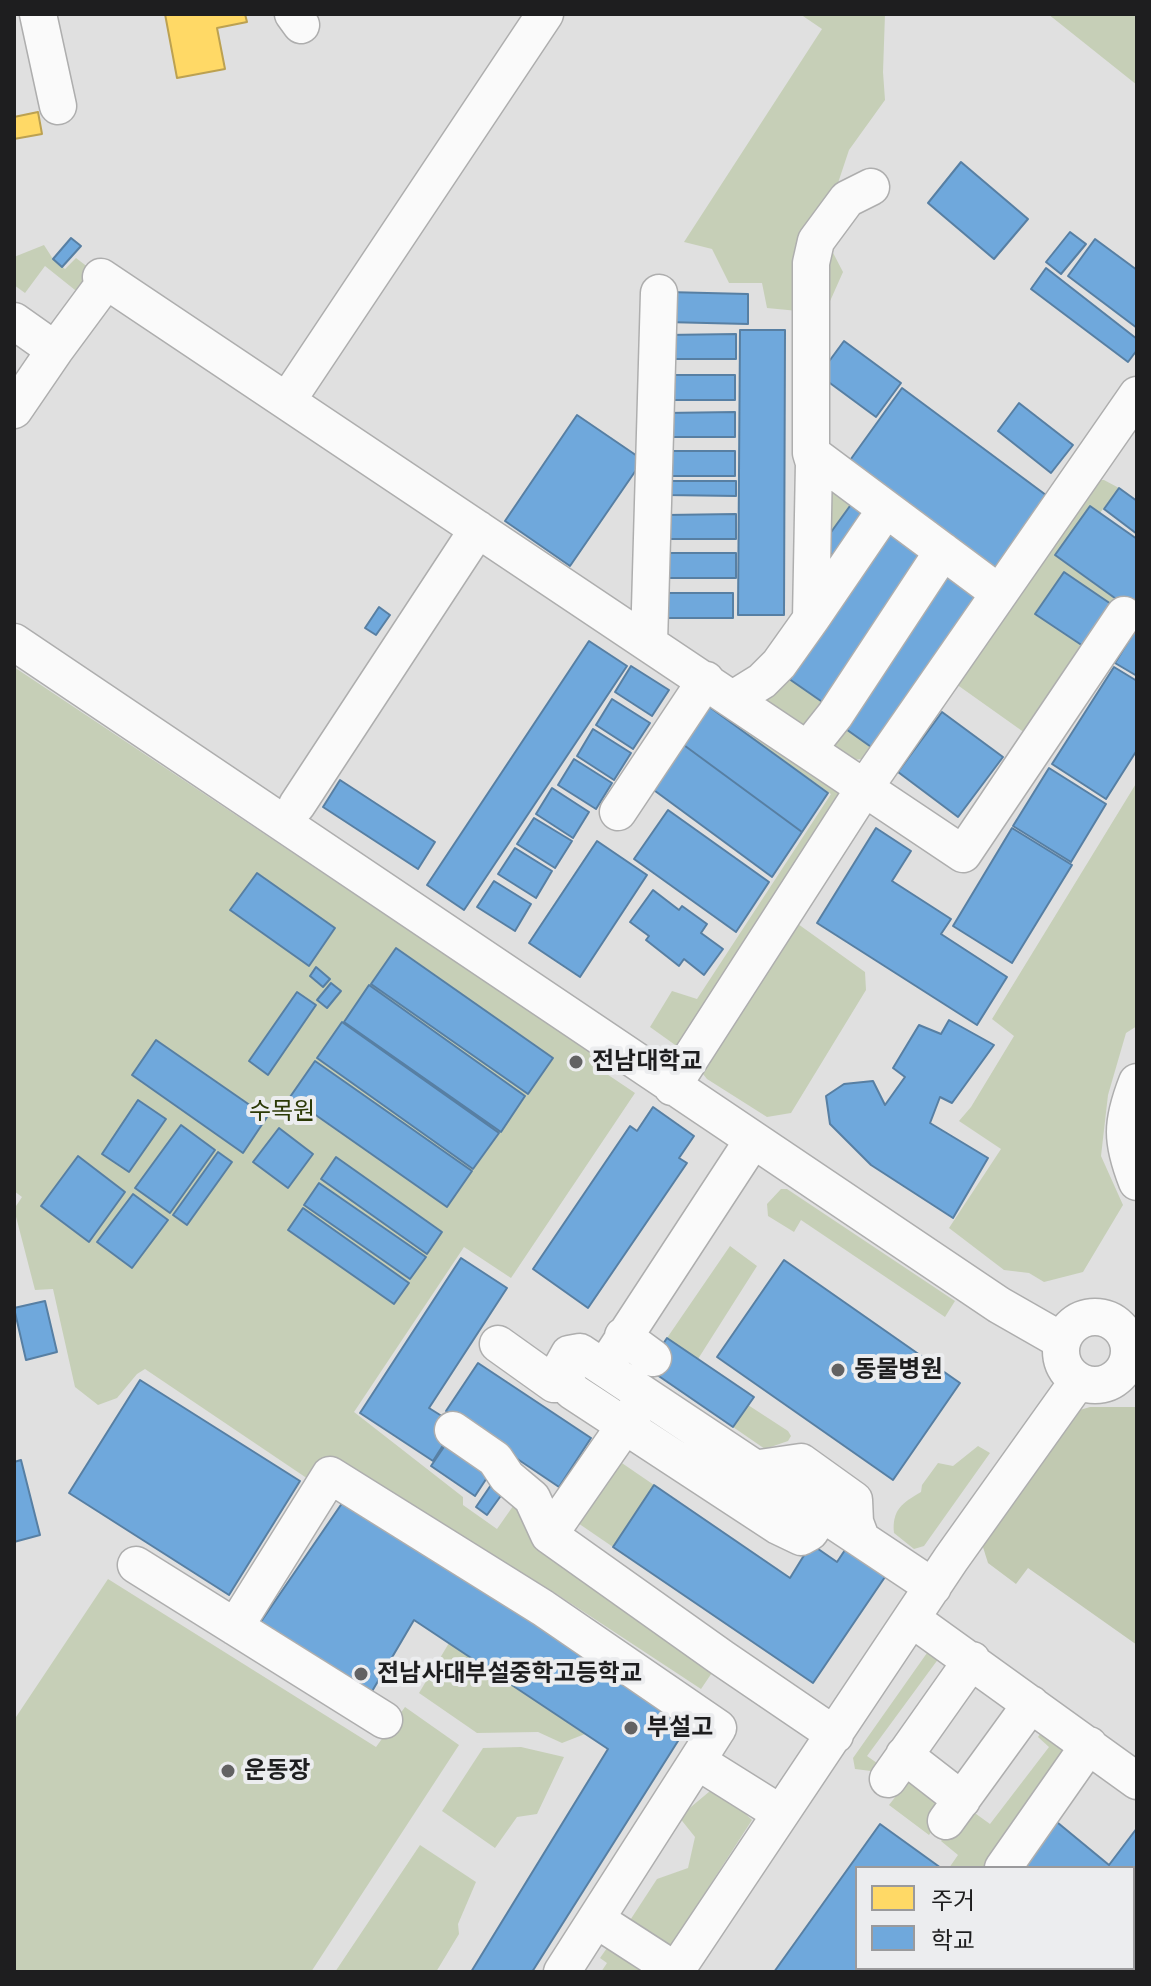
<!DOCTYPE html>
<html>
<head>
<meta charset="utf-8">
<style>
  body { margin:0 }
  #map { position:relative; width:1151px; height:1986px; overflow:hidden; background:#e0e0e0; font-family:Arial,"Noto Sans KR",sans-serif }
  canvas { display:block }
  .frame { position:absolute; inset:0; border:16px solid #1e1e1f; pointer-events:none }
  .legend { position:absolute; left:855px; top:1866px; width:280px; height:104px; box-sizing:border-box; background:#ecedef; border:2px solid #9a9a9c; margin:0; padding:10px 14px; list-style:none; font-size:24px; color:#1e1e1f }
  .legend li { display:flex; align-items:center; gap:16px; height:40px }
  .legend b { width:40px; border:2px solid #9a9a9c }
</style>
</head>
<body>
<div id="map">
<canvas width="1151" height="1986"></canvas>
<div class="frame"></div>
<ul class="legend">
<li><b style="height:22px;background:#ffd966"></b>주거</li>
<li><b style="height:22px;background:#6fa8dc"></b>학교</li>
</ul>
</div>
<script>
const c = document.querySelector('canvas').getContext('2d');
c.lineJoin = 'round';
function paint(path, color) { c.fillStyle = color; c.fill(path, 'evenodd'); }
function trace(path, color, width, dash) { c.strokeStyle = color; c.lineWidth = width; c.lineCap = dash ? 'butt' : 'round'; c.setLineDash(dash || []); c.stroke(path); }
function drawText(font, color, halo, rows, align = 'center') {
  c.font = font + ' Arial,"Noto Sans KR",sans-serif'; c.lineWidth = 8; c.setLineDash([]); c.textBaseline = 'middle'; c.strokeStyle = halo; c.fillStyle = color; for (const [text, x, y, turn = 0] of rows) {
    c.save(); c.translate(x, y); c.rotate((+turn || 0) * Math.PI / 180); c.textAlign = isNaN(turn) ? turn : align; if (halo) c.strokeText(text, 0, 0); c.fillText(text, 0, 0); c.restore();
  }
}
paint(new Path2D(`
  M800 14H885L883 72 885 100 849 150 833 198 830 247 843 272 827 308 798 311 767 308 762 283H729L712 249 684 242 822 29Z
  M1048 14H1137V85Z
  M44 245 53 259 65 269 76 258 106 281 90 302 45 266 25 293 14 285V257Z
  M1085 480H1104L1119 488 1100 513 1090 506 1055 555 1114 598 1111 604 1064 572 1035 613 1083 646 1025 733 949 679Z
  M831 485 840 486 855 499 821 546 842 562 819 596 821 546Z
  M14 667 594 1054 589 1062 635 1093 511 1278 464 1247 354 1412 463 1497V1505L497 1529 518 1499 722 1658 701 1689 552 1591 543 1608 314 1483 145 1369 137 1374 117 1398 98 1405 75 1387 53 1289 35 1290 14 1209 22 1197 14 1191Z
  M782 674 831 708 809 738 762 705Z
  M705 691 844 796 685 1052 650 1027 672 991 697 999 831 794 698 700Z
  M836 722 881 754C850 764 845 761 824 739Z
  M1137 782V1026L1126 1033 1108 1095 1101 1156 1123 1205 1083 1272 1044 1282 1029 1273 1004 1270 949 1228 1001 1149 959 1121 971 1107 1014 1036 992 1019Z
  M798 924 865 972 866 990 791 1113 767 1117 707 1079 698 1068Z
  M781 1189H787L955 1301 945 1317 801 1220 794 1232 768 1216 767 1204Z
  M730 1246 757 1266 698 1359 667 1338Z
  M748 1405 788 1431 791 1436 788 1441 765 1449 733 1427Z
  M978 1446 990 1453 924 1546 914 1549 894 1533C892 1510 902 1503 921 1492L922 1485 938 1463 953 1466Z
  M616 1459 654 1485 613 1547 575 1521Z
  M108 1579 376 1747 405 1707 459 1745 311 1972H14V1720Z
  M449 1643 585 1734 562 1743 538 1732 477 1733 419 1693Z
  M934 1643 939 1658 867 1756 884 1768 879 1772 855 1769 853 1758Z
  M1047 1723 1081 1747 994 1868H949L958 1855 941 1841 956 1818 972 1811 990 1824 1049 1747 1038 1737Z
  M521 1747 564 1757 537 1814 517 1817 495 1848 442 1811 483 1748Z
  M914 1773 953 1802 929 1835 889 1805Z
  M716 1786 752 1820 665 1955 625 1928 657 1879 688 1868 695 1837 679 1817Z
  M420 1845 476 1882 458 1924 459 1934 436 1972H335Z
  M614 1938 652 1972H601L607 1963 600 1958Z`), '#c6cfb7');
paint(new Path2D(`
  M1090 1407H1137V1645L1028 1568 1016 1584 988 1563 982 1544 1073 1412Z`), '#c1c9b1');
const homes = new Path2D(`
  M165 14H245L247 22 217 28 225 69 177 78Z
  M38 112 42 134 14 139V117Z`);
paint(homes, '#ffd966');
trace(homes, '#bca151', 2);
const schools = new Path2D(`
  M961 162 1028 219 994 259 928 203Z
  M1070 232 1086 244 1061 274 1046 262Z
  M71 238 81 246 62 267 53 259Z
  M1095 239 1137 270V328L1068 276Z
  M1046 268 1137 339V350L1128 362 1031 289Z
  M667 292 748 294V324L665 322Z
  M740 330H785L784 615H738Z
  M736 334V359H666V335Z
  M844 341 901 383 876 417 819 375Z
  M665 375H735V400H665Z
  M902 388 1054 501 999 582 843 470Z
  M1019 403 1073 445 1051 473 998 431Z
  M735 412V437H665V413Z
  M577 415 643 460 570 566 505 521Z
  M665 451H735V476H666Z
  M666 481H736V496L666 495Z
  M1119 488 1137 501V534L1104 509Z
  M855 499 876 514 842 562 821 546Z
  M1090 506 1137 539V614L1055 555Z
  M736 514V539H666V515Z
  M890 518 938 552 831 708 782 674Z
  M666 553H736V578H666Z
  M946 561 992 593 881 754 836 722Z
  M1064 572 1111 604 1083 646 1035 614Z
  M663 593H733V618H663Z
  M379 607 390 615 376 635 365 628Z
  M1136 629 1137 630V676L1115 663Z
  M589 641 627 666 464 910 427 885Z
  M631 666 669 690 652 716 615 692Z
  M1114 667 1137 681V750L1106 799 1052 764Z
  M612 699 650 723 633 749 596 725Z
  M704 703 828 793 802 832 677 740Z
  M942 712 1003 757 958 817 898 772Z
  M593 729 631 753 614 780 577 756Z
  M677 740 802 832 772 877 647 785Z
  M574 759 612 783 596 809 558 785Z
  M1049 768 1106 804 1071 862 1013 826Z
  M340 780 435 842 418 869 323 807Z
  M552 788 589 812 573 838 536 814Z
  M668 810 769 882 736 932 634 859Z
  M534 818 572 841 555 868 517 844Z
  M876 828 911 851 892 881 951 919 941 934 1007 977 977 1025 817 923Z
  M1012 828 1072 865 1012 963 953 926Z
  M597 841 647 875 580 977 529 943Z
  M515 848 552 871 536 898 498 874Z
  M257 873 335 928 309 966 230 910Z
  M494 881 531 904 515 931 477 907Z
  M653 890 679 910 682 906 707 924 701 933 723 949 704 975 684 959 679 966 646 940 649 936 630 922Z
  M396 948 553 1058 528 1094 371 984Z
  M316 967 330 979 323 987 310 976Z
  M331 983 341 991 327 1008 317 1000Z
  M369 985 525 1096 501 1132 344 1022Z
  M297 992 316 1005 268 1075 249 1061Z
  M949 1020 994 1045 952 1103 940 1097 930 1123 988 1158 953 1218 871 1165 830 1124 826 1096 844 1084 873 1081 885 1105 905 1077 893 1068 919 1025 941 1034Z
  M342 1022 499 1133 473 1169 317 1058Z
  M156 1040 267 1117 243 1153 132 1075Z
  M315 1061 472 1171 447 1207 290 1097Z
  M138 1100 166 1119 129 1172 102 1154Z
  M653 1107 694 1136 679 1158 687 1163 588 1308 533 1269 630 1126 637 1131Z
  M181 1125 215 1150 170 1213 135 1188Z
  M279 1128 313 1154 288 1188 253 1162Z
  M218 1152 232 1162 187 1225 173 1215Z
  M78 1156 125 1192 89 1242 41 1206Z
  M336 1157 442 1232 427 1254 321 1179Z
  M319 1183 426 1257 410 1279 304 1205Z
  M133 1194 168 1220 132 1268 97 1242Z
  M303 1208 409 1283 394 1304 288 1230Z
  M461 1258 507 1288 429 1408 456 1425 433 1461 360 1413Z
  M784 1260 960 1383 893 1480 717 1357Z
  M45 1301 57 1352 26 1360 14 1308Z
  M667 1338 754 1397 733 1427 647 1368Z
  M478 1363 591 1438 559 1487 446 1411Z
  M140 1380 300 1481 229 1595 69 1493Z
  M452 1435 496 1464 475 1496 431 1466Z
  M21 1460 40 1535 14 1542V1462Z
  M493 1482 505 1490 487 1515 476 1507Z
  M654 1485 790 1578 811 1544 837 1562 847 1547 887 1574 813 1683 613 1547Z
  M347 1496 690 1722 532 1972H471L608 1749 414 1620 371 1693 260 1623Z
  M1052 1818 1109 1865 1137 1828V1972H1114L1108 1968H1133V1868H1016Z
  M880 1824 941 1868H857V1968H927L924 1972H774Z`);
paint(schools, '#6fa8dc');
trace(schools, '#577fa3', 2);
const minor = new Path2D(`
  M38 14 58 106
  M293 14 301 25
  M101 277 963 854 1124 615
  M14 321 55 350 14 410
  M55 350 106 281
  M287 401 545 14
  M811 453 999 593
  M811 619 886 509
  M14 642 999 1305 1062 1341
  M649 643 659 293
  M733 699 762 681 779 664 811 619 814 463 811 453V263L816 241 847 199 871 187
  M808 749 835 715 943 551
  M297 805 478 529
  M618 812 706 680
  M1137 1082C1121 1123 1121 1141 1137 1182
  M672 1087 865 787 1137 395
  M1061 1351a34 34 0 1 1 68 0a34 34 0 1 1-68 0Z
  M623 1336 653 1358
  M498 1344 554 1384H567
  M604 1368 753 1140
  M637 1408 549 1535 722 1658 835 1735
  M453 1430 495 1459 507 1477 532 1498 549 1535
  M753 1469 801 1462 854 1500 855 1522 861 1538
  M822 1513 810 1532 801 1537 778 1526 572 1391 560 1370 569 1354 580 1352 933 1587
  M136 1565 384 1720
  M912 1619 1137 1781
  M235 1627 330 1475 543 1608 718 1728 562 1972
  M904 1755 962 1800
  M697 1761 780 1813
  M888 1779 972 1660
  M946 1821 1031 1704
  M1003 1868 1089 1745
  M597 1920 676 1971
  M1088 1968 1094 1972
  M675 1972 951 1559 1078 1381`);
trace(minor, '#aeaeae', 39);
trace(minor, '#fafafa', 36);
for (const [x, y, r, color] of [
  [576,1062,8,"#626263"],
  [838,1370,8,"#626263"],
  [361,1674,8,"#626263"],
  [631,1728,8,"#626263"],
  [228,1771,8,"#626263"]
]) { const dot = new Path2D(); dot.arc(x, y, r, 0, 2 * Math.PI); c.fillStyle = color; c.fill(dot); trace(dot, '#ecedef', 3); }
drawText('bold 24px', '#1e1e1f', '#ecedef', [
  ["전남대학교",592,1062],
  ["동물병원",854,1370],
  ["전남사대부설중학고등학교",377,1674],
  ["부설고",647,1728],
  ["운동장",244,1771]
], 'left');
drawText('24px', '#2b3905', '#ecedef', [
  ["수목원",282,1112]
]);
</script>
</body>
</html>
